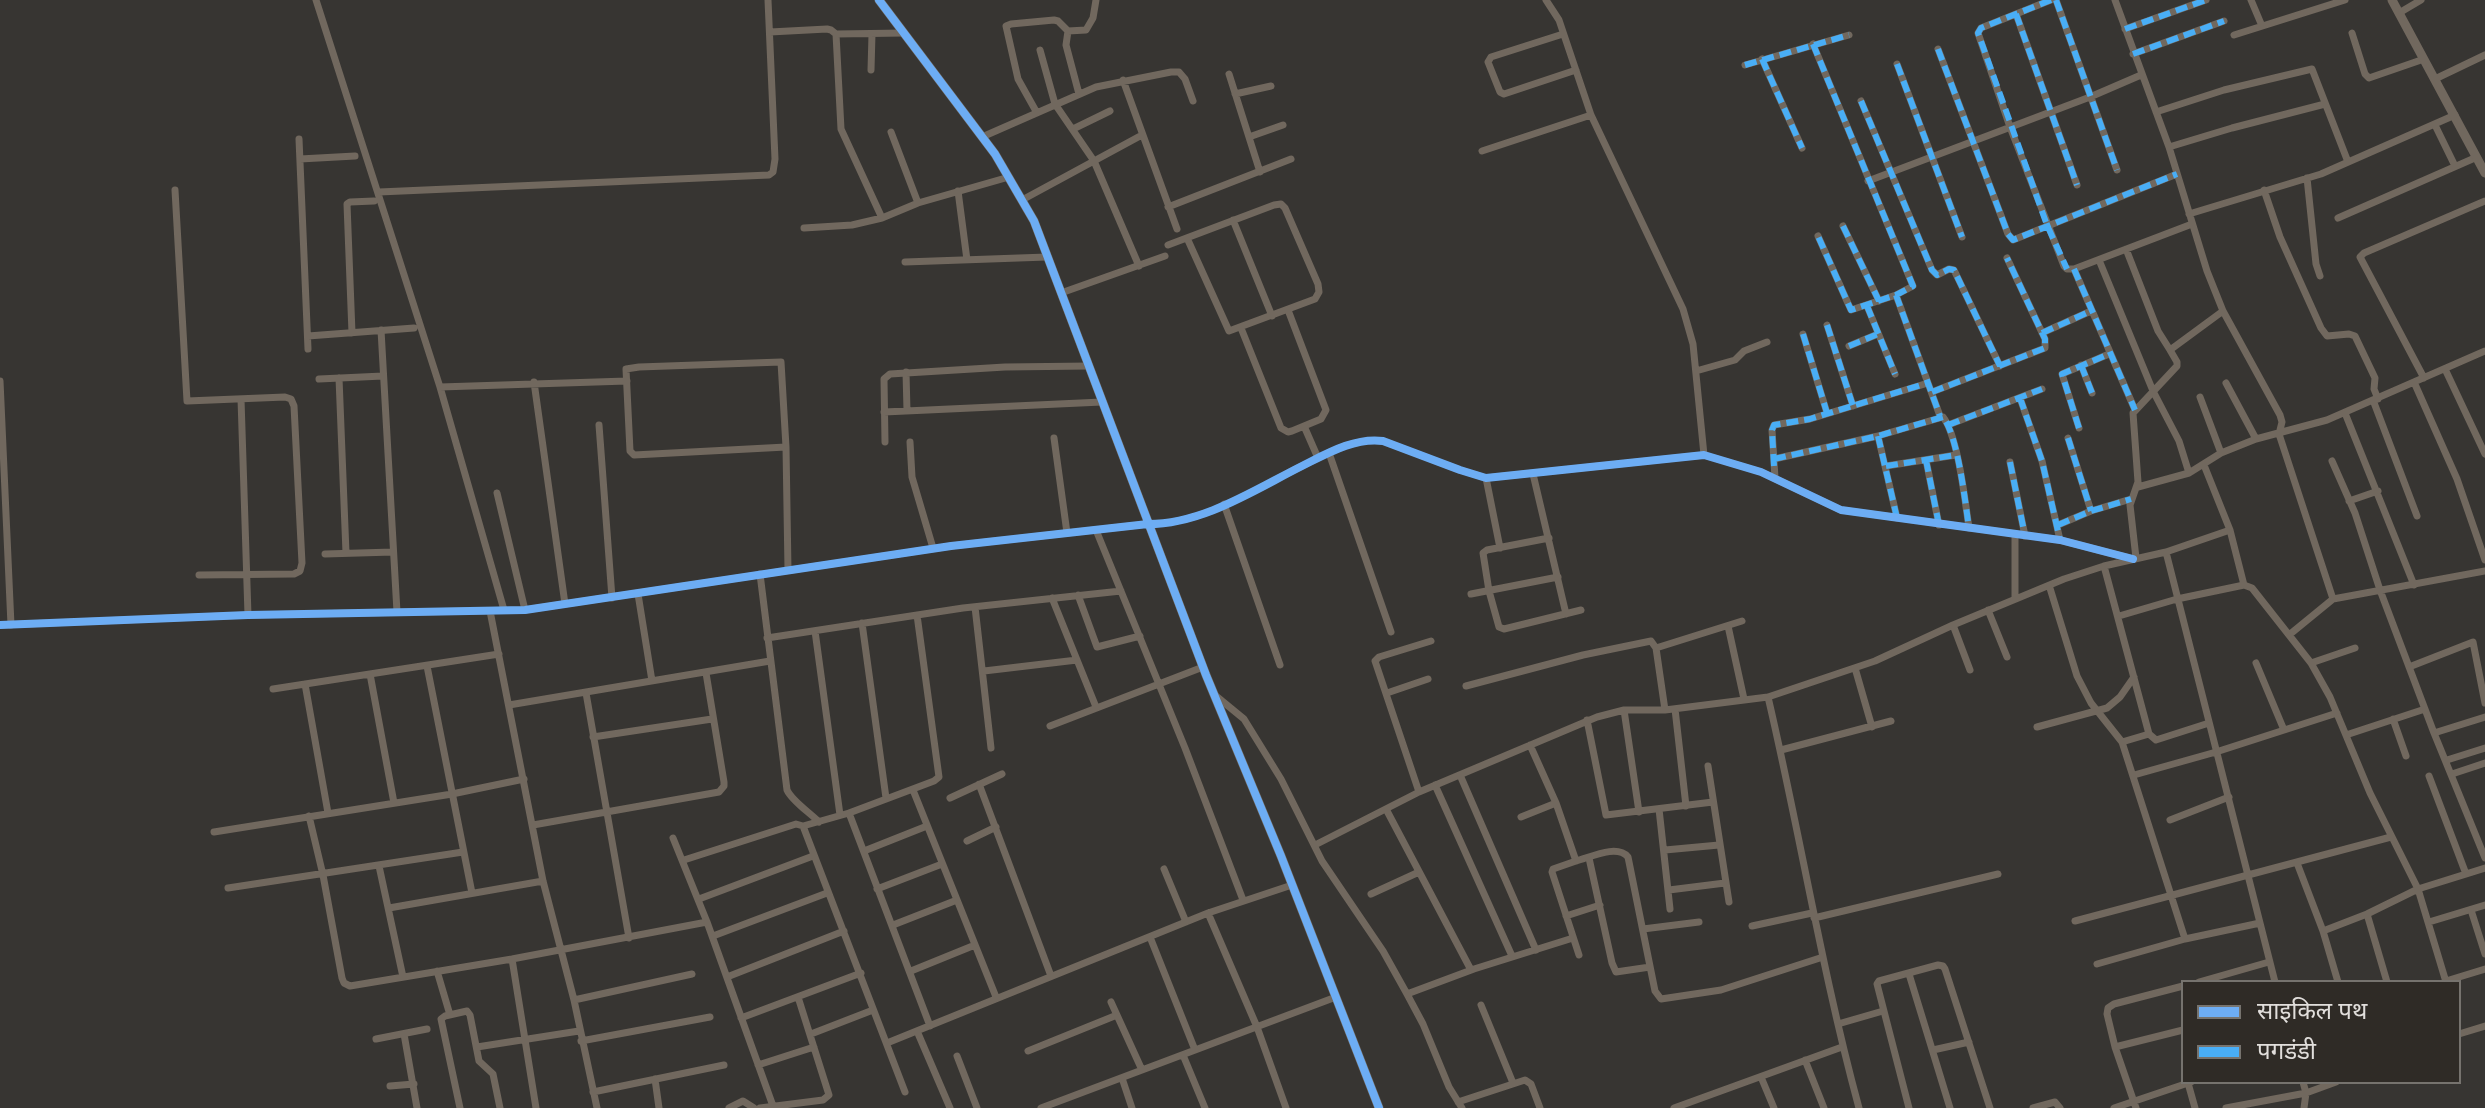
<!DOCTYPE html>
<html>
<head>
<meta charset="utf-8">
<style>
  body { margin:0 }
  #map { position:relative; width:2485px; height:1108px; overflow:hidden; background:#373532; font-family:"Nunito Sans","Noto Sans Devanagari",sans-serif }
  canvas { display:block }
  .legend { position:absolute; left:2181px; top:980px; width:280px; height:104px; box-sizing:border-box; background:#2f2b26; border:2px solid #76736e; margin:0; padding:10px 14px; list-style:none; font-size:24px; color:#e1dedb }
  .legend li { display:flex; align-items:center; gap:16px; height:40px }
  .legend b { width:40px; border:2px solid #76736e }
</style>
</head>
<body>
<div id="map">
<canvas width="2485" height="1108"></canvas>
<ul class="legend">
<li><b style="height:10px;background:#6dadf4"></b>साइकिल पथ</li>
<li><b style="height:10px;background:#49aef6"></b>पगडंडी</li>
</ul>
</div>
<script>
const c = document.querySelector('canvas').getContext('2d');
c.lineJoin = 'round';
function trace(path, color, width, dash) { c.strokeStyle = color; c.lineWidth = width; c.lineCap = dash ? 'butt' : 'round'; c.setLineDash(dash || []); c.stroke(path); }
trace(new Path2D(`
  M316 0 440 387 504 610
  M1546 0 1559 20 1591 115 1683 309 1693 344 1704 455
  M2051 0 1981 28 1978 33 2010 127 2064 266 2067 269H2074L2192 224
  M2056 0 2117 170
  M2115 0 2169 147 2207 271 2223 311 2170 350 2177 362V366L2133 413 2138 482 2130 505 2136 558
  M2251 0 2262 26
  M2399 13 2421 0
  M2016 14 2077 185
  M2125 29 2206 0
  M1068 31 1066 45 1079 94
  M770 32 827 29 831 30 836 34
  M2352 33 2365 74 2369 78 2424 59
  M1563 34 1491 57 1488 62 1500 92 1504 94 1576 70
  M2234 35 2345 0
  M1813 44 1913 286 1896 295 1851 310 1818 236
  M1938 49 2008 234 2013 240 2177 174
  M1040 50 1055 104 1094 161 1139 266
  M2133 54 2224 21
  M1762 59 1802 148
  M1897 64 1962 237
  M1745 65 1849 35
  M871 70 872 34
  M1229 74 1260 172
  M2435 79 2485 55
  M1123 80 1177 229
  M1235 94 1271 86
  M1861 101 1932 270 1937 275 1949 269 1954 270 2000 366
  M2156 112 2224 90 2312 69 2348 162
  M1037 113 1018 79 1006 26 1011 24 1054 20 1058 21 1068 31 1086 30 1093 18 1096 0
  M2435 125 2455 166
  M1073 129 1110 111
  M891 132 918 203
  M982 137 1096 87 1171 72H1179L1185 79 1193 101
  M1249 137 1283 125
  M299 139 308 349
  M2169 147 2232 128 2325 104
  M1482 151 1591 115
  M300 159 355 156
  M2307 178 2316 264 2320 276
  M1868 181 2090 97 2141 75
  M175 190 187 401 285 397 291 399 294 406 302 563 300 571 294 574 199 575
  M2264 190 2280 237 2321 328 2327 336 2349 334 2355 336 2375 378 2374 389 2378 399
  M958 191 967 260
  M379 192 769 175 773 172 775 159 768 0
  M1022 200 1142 135
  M1168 207 1291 159
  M2189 214 2321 174 2455 115
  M882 218 841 129 836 34 904 33
  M2338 218 2477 157
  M1233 220 1272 316
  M1843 226 1879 301
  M804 228 852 225 882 218 918 203 1009 177
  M1168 245 1274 205 1281 204 1285 208 1318 284 1319 292 1315 299 1229 331 1187 238
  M2126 249 2158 331 2170 350
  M2099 260 2153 391 2179 441 2189 473
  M905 262 1047 257
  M2074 269 2135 410
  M1061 293 1165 256
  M1896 295 1940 416
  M1867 306 1895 374
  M2223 311 2280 415 2282 422 2279 434 2333 599 2289 635
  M1827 325 1853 406
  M1241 328 1281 428 1288 432 1292 431 1321 419 1326 410 1288 310
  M381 330 397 612
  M352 333 347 204 350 202 374 201
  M2042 333 2091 311
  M1803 334 1827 413
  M308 336 414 328
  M1849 346 1878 334
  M2081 365 2092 393
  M2445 369 2485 454
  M1696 371 1735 360 1744 351 1767 342
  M906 372 907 411
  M339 378 346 553
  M2424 378 2360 257 2364 253 2485 201
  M319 379 383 376
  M0 381 11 625
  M534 382 565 604
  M2414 382 2457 479 2485 560
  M2226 383 2256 439
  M440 387 627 381
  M1932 392 2045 348V339L2007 258
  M2200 397 2221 453
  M2020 398 2042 461 2060 540
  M241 399 248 615
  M2373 400 2417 516
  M884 412 1102 402
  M2345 413 2414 585
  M599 425 612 598
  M1948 425 2042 389
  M1304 426 1318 458
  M2079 428 2062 374 2109 354
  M1878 436 1897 518
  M1054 438 1067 533
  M2068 438 2091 511
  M885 442 884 379 890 374 1005 367 1089 366
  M910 442 912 477 933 548
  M786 447 634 455 630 451 626 369 639 367 781 362 786 447 788 570
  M1329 453 1391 632
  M1774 459 1878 436 1943 417C1958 436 1965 501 1969 528
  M1926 460 1939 525
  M2332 461 2355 513 2380 590 2434 733 2485 858
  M2010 462 2025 536
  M2204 465 2230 530 2244 585
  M1886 466 1956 455
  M1533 474 1566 614
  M1486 478 1500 548
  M1775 478 1772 430 1774 425 1810 419 1928 383
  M2138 487 2189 473 2221 453 2256 439 2327 420 2485 351
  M497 493 525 610
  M2349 501 2378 491
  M1224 504 1280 665
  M2058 525 2091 511 2131 499
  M1096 530 1185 748 1243 900
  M1549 538 1487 550 1483 553 1489 591 1499 627 1504 629 1581 610
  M2166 552 2275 982
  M325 554 393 552
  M2104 566 2149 734 2156 740 2209 723
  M760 574 787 790C792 801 809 812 819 822
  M2049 585 2077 676 2091 703 2122 742 2185 939
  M638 594 652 681
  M1471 594 1558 577
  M1078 595 1097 647 1140 636
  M1052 598 1096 707
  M2015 598V535
  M2333 599 2485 571
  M975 607 991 748
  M1988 610 2007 657
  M490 611 543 881 574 1000 597 1108
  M2119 616 2177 599 2244 585 2252 588 2311 663 2330 697 2370 793 2418 889 2446 982
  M862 623 886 798
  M0 625 248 615 525 610 951 546 1148 524C1203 524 1254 490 1302 466 1326 454 1355 437 1383 441L1460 470 1486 478 1704 455 1761 472 1841 510 2060 540 2133 559
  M1953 625 1970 670
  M1728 626 1744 699
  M815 631 840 815
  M767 638 963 608 1121 591
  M1656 648 1742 621
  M2256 663 2284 730
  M2311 663 2355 648
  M427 666 472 893
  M2409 667 2473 642 2485 703
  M1855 668 1872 727
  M984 671 1077 660
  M370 674 394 803
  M305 684 328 813
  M1466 686 1583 655 1651 641 1656 648 1665 710
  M273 689 499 654
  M586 693 629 938
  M1387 693 1428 679
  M1216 696 1244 719 1281 779 1322 861 1383 951 1407 994 1423 1024 1449 1087 1462 1108
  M1768 697C1800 833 1822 972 1859 1108
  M509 705 770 661
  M1675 709 1686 806
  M1624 710 1639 812
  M2393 719 2406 756
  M1587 720 1606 815 1713 802
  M1050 726 1203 667
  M2037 727 2107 708 2120 697 2134 677
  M2434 733 2485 717
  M2346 735 2425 709
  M593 737 712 719
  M2122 742 2149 734
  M1530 745 1556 803 1576 861 1553 869 1552 872 1579 955
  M1781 750 1891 721
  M2447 760 2485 748
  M1708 766 1729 902
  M2452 774 2485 763
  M1460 775 1536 950
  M2134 775 2216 752 2337 713
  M2429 776 2466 874
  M979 784 1051 976
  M1435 785 1512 956
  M913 790 996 997
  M1419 792 1375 661 1379 657 1431 641
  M950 798 1002 774
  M1386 809 1471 970
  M1659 809 1670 909
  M849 813 930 1026
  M309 816 323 875 342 978 344 983 350 986 512 959 707 922
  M1521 817 1556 803
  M2170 820 2229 797
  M533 825 719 792 724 786V782L706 673
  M803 826 849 813 934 781 939 777 917 615
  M214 832 452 794 524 779
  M673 838 707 922 773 1106
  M967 841 996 827
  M1315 845 1419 792 1597 717 1624 710H1665L1768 697 1875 661 1953 625 2064 579 2104 566 2166 552 2230 530
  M1665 850 1719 845
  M864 851 927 826
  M1589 858 1612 963 1616 972 1650 967
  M684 860 796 824 803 826 905 1092
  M1576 861C1591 857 1617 844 1628 857L1655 991 1661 999 1721 990 1823 957
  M2297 863 2323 931
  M379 866 403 977
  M1164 869 1186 922
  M228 888 463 852
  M877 889 942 864
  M1669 890 1725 883
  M1371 894 1419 872
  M699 899 813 856
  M389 908 543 881
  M2471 910 2485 954
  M1208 913 1257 1027 1286 1108
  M2367 914 2387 982
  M1566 916 1600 905
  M1814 918 1998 874
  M2075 921 2391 837
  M2429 922 2485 905
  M893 925 957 900
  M1752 926 1812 913
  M1643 929 1699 922
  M713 936 827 893
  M1150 937 1195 1050
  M512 959 536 1108
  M2097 964 2185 939 2260 923
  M437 971 450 1015
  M911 971 975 945
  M1909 974 1950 1108
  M727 977 844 931
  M2446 981 2485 969
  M2199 982 2269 962
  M2338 982 2323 931 2367 914 2418 889 2485 868
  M1407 994 1474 969 1573 938
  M574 1000 692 974
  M1111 1002 1142 1070
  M1481 1005 1513 1083
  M741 1018 861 973
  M1838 1024 1883 1011
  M917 1031 950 1108
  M404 1034 417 1108
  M811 1034 873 1010
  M2459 1034 2485 1026
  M376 1039 427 1029
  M581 1041 710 1017
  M887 1043 1208 913 1292 885
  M477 1047 579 1031
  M2115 1047 2183 1030
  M1933 1050 1969 1042
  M1028 1051 1117 1015
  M1183 1055 1205 1108
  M957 1056 977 1108
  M1805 1060 1824 1108
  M758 1065 814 1047
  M1761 1077 1774 1108
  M1122 1078 1132 1108
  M655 1079 659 1108
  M2188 1083 2195 1108
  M390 1086 414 1084
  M593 1092 724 1065
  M1458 1102 1525 1080 1531 1084 1540 1108
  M460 1108 441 1019 445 1016 467 1011 470 1015 479 1061 493 1074 500 1108
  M729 1108 743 1101 754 1108
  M760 1108 823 1100 829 1095 798 997
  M1041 1108 1336 997
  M1674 1108 1842 1047
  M1909 1108 1877 984 1879 981 1938 965 1943 966 1945 969 1990 1108
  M2033 1108 2055 1102 2060 1108
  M2114 1108 2191 1082
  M2136 1108 2115 1047 2107 1014 2108 1008 2114 1004 2183 986
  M2226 1108 2306 1093 2303 1082
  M2304 1108 2306 1093 2336 1082`), '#71685e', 7);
trace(new Path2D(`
  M879 0 995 154 1034 221 1206 675 1281 856 1379 1108
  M2392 0 2485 173`), '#71685e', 9);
trace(new Path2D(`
  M2051 0 1981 28 1978 33 2047 225 2067 269
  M2056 0 2117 170
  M2016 14 2077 185
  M2125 29 2206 0
  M1813 44 1913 286 1896 295 1851 310 1818 236
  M1938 49 2008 234 2013 240 2177 174
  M2133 54 2224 21
  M1762 59 1802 148
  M1897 64 1962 237
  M1745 65 1849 35
  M1861 101 1932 270 1937 275 1949 269 1954 270 2000 366
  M1843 226 1879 301
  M2074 269 2135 410
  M1896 295 1940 416
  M1867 306 1895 374
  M1827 325 1853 406
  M2042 333 2091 311
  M1803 334 1827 413
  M1849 346 1878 334
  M2081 365 2092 393
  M1932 392 2045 348V339L2007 258
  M2020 398 2042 461 2060 540
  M1948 425 2042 389
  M2079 428 2062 374 2109 354
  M1878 436 1897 518
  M2068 438 2091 511
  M1774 459 1878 436 1943 417C1958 436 1965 501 1969 528
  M1926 460 1939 525
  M2010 462 2025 536
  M1774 466 1772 430 1774 425 1810 419 1928 383
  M1886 466 1956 455
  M2058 525 2091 511 2131 499`), '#49aef6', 6, [12, 6]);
trace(new Path2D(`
  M879 0 995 154 1034 221 1206 675 1281 856 1379 1108
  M0 625 248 615 525 610 951 546 1148 524C1203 524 1254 490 1302 466 1326 454 1355 437 1383 441L1460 470 1486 478 1704 455 1761 472 1841 510 2060 540 2133 559`), '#6dadf4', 8);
</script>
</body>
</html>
